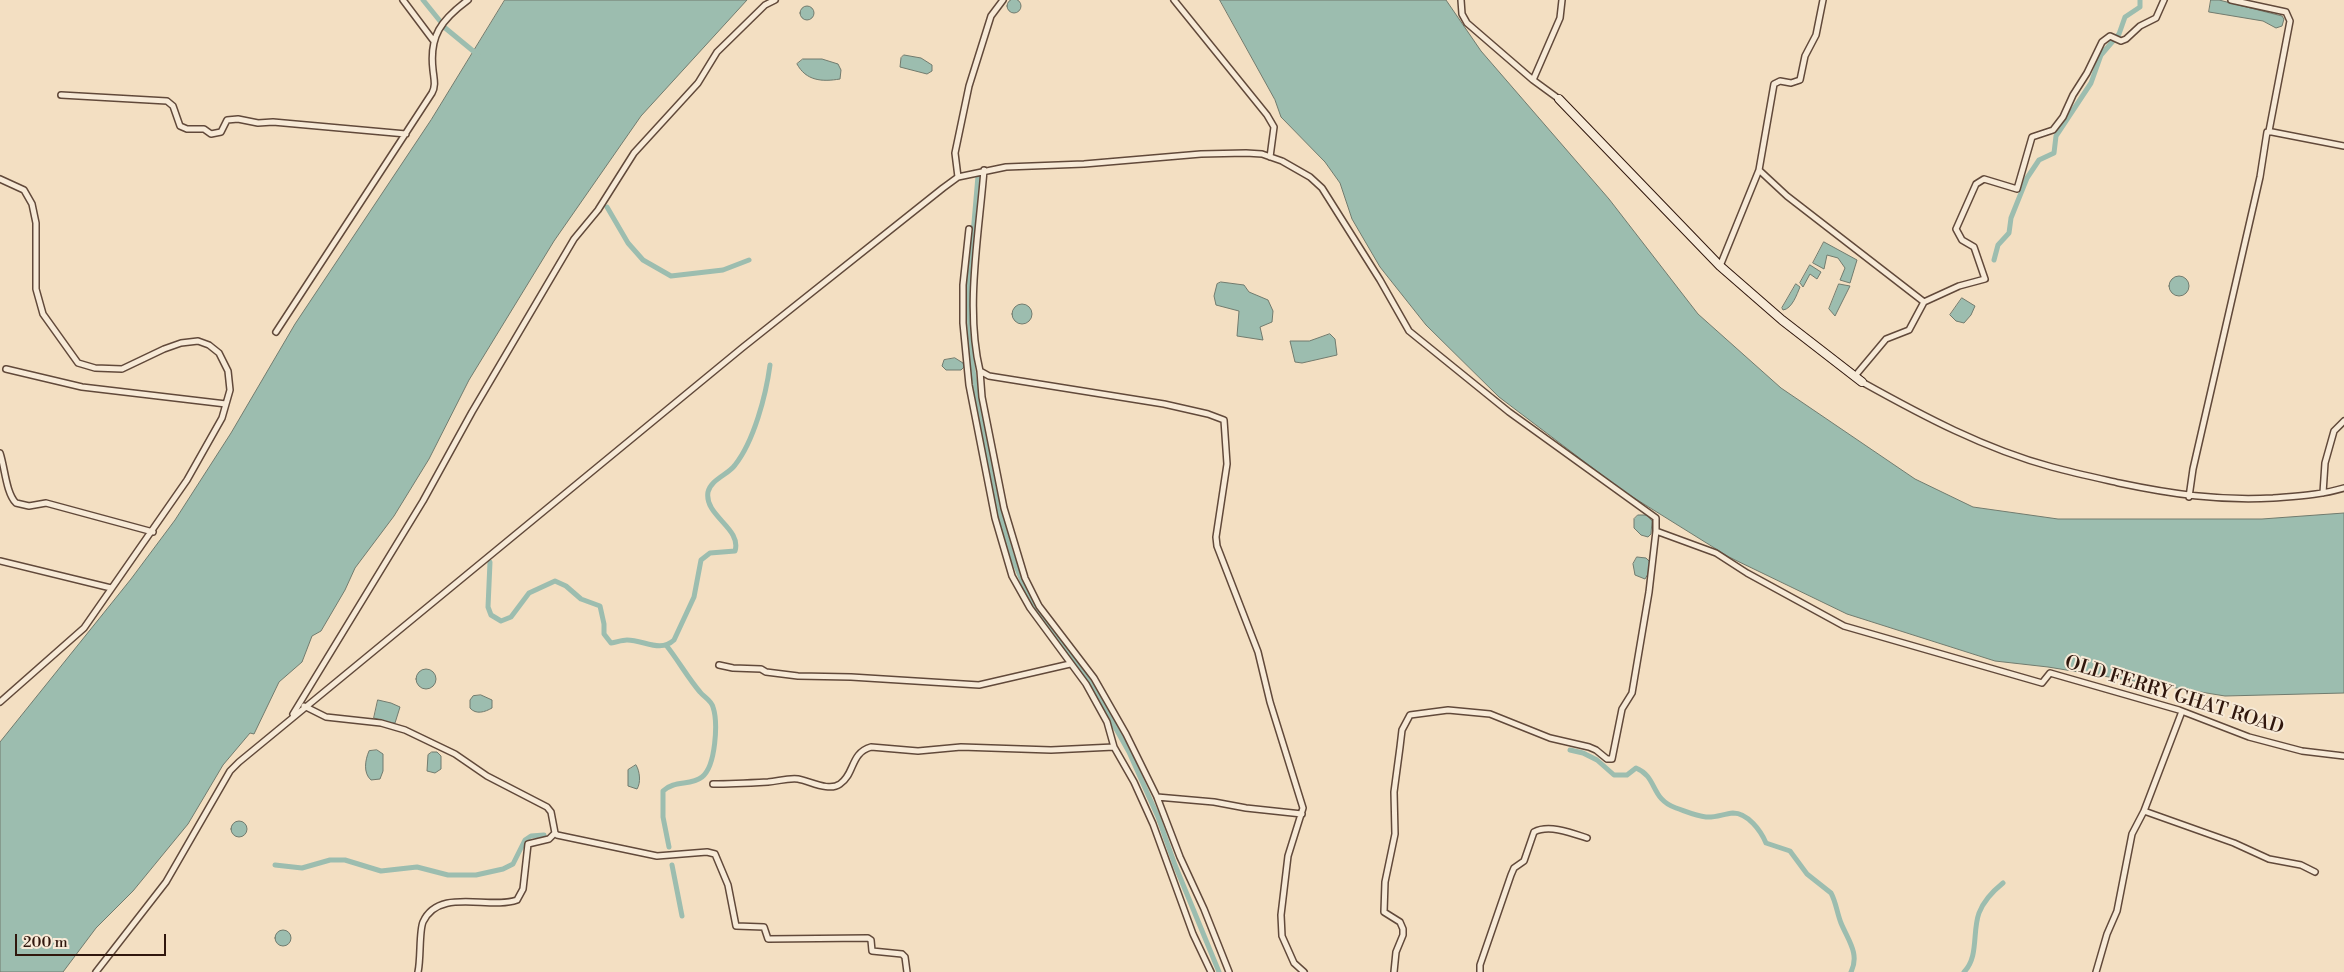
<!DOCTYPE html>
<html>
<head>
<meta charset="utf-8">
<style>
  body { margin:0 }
  #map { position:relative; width:2344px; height:972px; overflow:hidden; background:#f3dfc2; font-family:"Libre Bodoni",serif }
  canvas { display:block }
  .scale { position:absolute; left:15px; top:934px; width:151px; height:22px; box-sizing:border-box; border:2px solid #30170d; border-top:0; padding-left:6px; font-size:15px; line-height:18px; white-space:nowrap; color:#30170d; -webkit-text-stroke:4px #f7ead7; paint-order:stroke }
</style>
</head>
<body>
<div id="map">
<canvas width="2344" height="972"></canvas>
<div class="scale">200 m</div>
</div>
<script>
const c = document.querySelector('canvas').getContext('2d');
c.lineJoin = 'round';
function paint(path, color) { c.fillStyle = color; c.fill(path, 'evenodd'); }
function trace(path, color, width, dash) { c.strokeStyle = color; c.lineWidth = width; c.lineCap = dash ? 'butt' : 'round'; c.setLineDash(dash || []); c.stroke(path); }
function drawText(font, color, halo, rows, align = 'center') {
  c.font = font + ' "Libre Bodoni",serif'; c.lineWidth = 4; c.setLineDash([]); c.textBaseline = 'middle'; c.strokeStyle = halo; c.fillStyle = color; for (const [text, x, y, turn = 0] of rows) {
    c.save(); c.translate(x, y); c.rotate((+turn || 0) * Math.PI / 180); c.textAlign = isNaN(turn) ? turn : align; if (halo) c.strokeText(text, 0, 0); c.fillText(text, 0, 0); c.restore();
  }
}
const water = new Path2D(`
  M1007 6a7 7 0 1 1 14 0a7 7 0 1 1-14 0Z
  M505 0H747L641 116 554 241 469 380 429 459 394 516 355 568 345 590 321 631 312 636 302 662 279 682 254 734 250 733 223 765 188 824 133 891 96 928 63 972H0V742L131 579 175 520 231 433 295 324 431 120Z
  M1220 0H1446L1481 51 1609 199 1698 314 1781 388 1915 479 1973 507 2058 519H2262L2344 513V693L2225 696 2048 667 1995 661 1847 614 1729 557 1623 491 1499 397 1426 325 1380 267 1352 219 1340 183 1325 162 1281 117 1275 100Z
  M2211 0H2219L2282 16 2284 19 2282 26 2276 28 2263 21 2209 12Z
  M800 13a7 7 0 1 1 14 0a7 7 0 1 1-14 0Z
  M904 55 921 58 932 65V71L927 74 900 67 901 58Z
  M803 59H822L838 64 841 70 840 79C822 82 806 81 797 64Z
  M1824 242 1857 260 1850 283 1840 280 1845 268 1838 258 1827 255 1824 269 1813 263Z
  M1810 265 1821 272 1817 279 1810 274 1803 287 1800 283Z
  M2169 286a10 10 0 1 1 20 0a10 10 0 1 1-20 0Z
  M1221 282 1244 285 1249 292 1268 300 1273 311 1272 322 1260 327 1263 340 1237 336 1239 311 1216 305 1214 296 1217 284Z
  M1796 284 1800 287C1797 294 1792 309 1783 310L1782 308Z
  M1839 284 1850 286 1835 316 1829 309Z
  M1962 298 1975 306 1971 315 1964 323 1956 321 1950 315Z
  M1012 314a10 10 0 1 1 20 0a10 10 0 1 1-20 0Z
  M1330 334 1335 339 1337 355 1302 363 1295 362 1290 341H1309Z
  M955 358 963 363 964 367 961 370H946L942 366 944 360Z
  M1638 515H1647L1652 521 1651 534 1648 537 1641 535 1634 528V519Z
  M1637 557 1646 558 1650 562 1648 574 1645 579 1635 575 1633 564Z
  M416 679a10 10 0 1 1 20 0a10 10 0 1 1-20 0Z
  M481 695 492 700V708C485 712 476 715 470 708V700L473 696Z
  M378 700 391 703 400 707 395 723H390L374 718Z
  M377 750 383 754V771L380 779 371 780C363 773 365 760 369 751Z
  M432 752H437L441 756V769L435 773 427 771 428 755Z
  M636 765C640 771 641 783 637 789L628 786V770Z
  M231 829a8 8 0 1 1 16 0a8 8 0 1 1-16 0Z
  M275 938a8 8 0 1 1 16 0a8 8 0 1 1-16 0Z`);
paint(water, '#9cbdaf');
trace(water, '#717b6e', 1);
trace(new Path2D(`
  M423 0 440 21
  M444 27 478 55
  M978 176 969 281 970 348 979 413 1000 514 1011 554 1030 600 1092 686 1129 752 1158 817 1175 865 1219 972
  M607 207 628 243 643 260 671 276 723 270 749 260
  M1994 260 1998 245 2009 233 2011 218 2027 178 2039 160 2054 153 2056 136 2091 83 2101 55 2119 34 2125 17 2140 7V0
  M490 562 488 607 491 615 501 621 511 617 529 593 555 581 566 586 581 599 600 606 604 624V634L611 643C617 642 622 640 627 640 644 640 660 653 674 640L694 597 701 560 710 553 735 551C742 528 704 516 708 492 711 479 728 475 735 465 754 441 766 395 770 365
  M666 645C678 660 688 678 700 692 704 697 711 700 713 707 718 722 716 766 702 777 691 786 674 780 663 791V817L669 847
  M1570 750 1583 753 1597 760 1614 775H1627L1636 768C1658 777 1650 799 1676 808 1685 811 1696 816 1706 817 1715 818 1723 814 1733 813 1748 813 1761 831 1766 843L1790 851 1807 874 1831 893C1836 902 1837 913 1841 923 1848 940 1860 954 1851 972
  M275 865 302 868 330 860H345L381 871 417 867 448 875H476L503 869 513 864 525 840 531 836 544 835
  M672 865 682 916
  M1964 972C1979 957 1972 932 1979 913 1984 900 1993 891 2003 883`), '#9cbdaf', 5);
const street = new Path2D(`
  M403 0 433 40
  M1174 0 1267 115 1274 127 1270 157
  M1461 0 1462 14 1467 23 1533 80 1559 99
  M2231 0 2286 12 2290 21 2269 131
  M1533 80 1560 18 1562 0
  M61 95 167 101 173 106 180 126 187 129H204L211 134 221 132 227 120 238 119 258 123 273 122 406 134
  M984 170C979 234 965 309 980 371L989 376 1164 404 1208 414 1224 420 1227 464 1216 537 1217 546 1258 652 1270 702 1303 808 1288 856 1281 915 1282 936 1294 963 1304 972
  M1759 170 1787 196 1924 302
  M958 177 955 153 969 86 991 16 1003 0
  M0 179 24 190 32 204 36 223V289L43 314 78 363 95 368 122 369 164 349 181 343 198 341 209 345 219 353 228 371 230 390 222 418 187 480 84 628 0 702
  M969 229 963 285V323L969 385 995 518 1012 576 1030 608 1086 684 1107 722 1114 747 1134 782 1153 824 1193 934 1211 972
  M1720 266 1759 170 1774 84 1780 81 1791 83 1800 80 1805 56 1816 35 1823 0
  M276 332 432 93C436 86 434 79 433 70 429 36 441 20 468 0
  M6 369 82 387 226 404
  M980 371 982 397 1004 508 1025 578 1039 606 1094 678 1126 734 1157 797 1180 857 1204 909 1229 972
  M1855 376 1886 339 1909 330 1924 302 1959 286 1985 279 1974 247 1962 240 1956 229 1976 184 1984 179 2017 189 2032 137 2053 130 2063 117 2073 95 2087 73 2102 42 2110 36 2121 41 2126 39 2140 26 2156 18 2164 0
  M1862 382C1923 416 1985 449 2052 467 2074 473 2097 478 2119 483 2171 494 2219 501 2273 498 2297 496 2321 495 2344 488
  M0 453C5 468 6 493 16 503L29 506 46 503 153 532
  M2323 493 2325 463 2334 431 2344 421
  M2189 497 2193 469 2260 177 2267 132H2272L2344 146
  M0 561 111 588
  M719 665 733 668 761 669 766 672 798 676 851 677 979 685 1070 664
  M304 706 326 717 381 723 405 730 455 754 487 776 547 807 551 812 555 833 557 835 657 856 707 852 715 854 728 885 736 926 764 927 768 939 868 938 871 940 872 951 902 954 905 957 907 972
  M293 714 423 501 472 412 574 239 598 210 634 153 698 83 717 52 765 5 775 0
  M2181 714 2144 811 2234 843 2269 859 2301 865 2315 872
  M713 784C732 784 750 783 768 782 779 781 787 778 798 779 810 781 829 792 840 784 855 774 850 753 871 747L918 751 961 747 1051 750 1114 747
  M1157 797 1214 802 1246 808 1302 814
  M96 972 166 882 230 771 239 762 742 348 943 188 958 177 1006 167 1084 164 1201 154 1246 153 1262 154 1282 161 1310 177 1322 188 1380 280 1409 331 1509 412 1656 518V531L1716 553 1747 573 1844 626 2042 683 2050 673 2179 710 2249 737 2302 751 2344 756
  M418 972C421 959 419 931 423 922 439 887 489 910 517 900L523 889 528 844 549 839 555 833
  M1394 972 1396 952 1403 935V929L1400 922 1384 912 1385 882 1395 834 1394 792 1400 747 1402 730 1410 715 1448 710 1490 714 1550 738 1589 747 1596 750 1607 759H1612L1622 709 1632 693 1649 592 1656 531
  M1480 972V965L1511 875 1514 868 1524 861 1534 832C1549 824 1572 833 1587 838
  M2096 972 2107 934 2117 911 2132 834 2144 811`);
const secondary = new Path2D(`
  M1559 99 1720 266 1782 320 1862 382`);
trace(street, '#61493a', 8);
trace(secondary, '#30170d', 10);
trace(street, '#f7ead7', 5);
trace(secondary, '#f7ead7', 8);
drawText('19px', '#30170d', '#f7ead7', [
  ["OLD FERRY GHAT ROAD",2174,696,17]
]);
</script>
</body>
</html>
